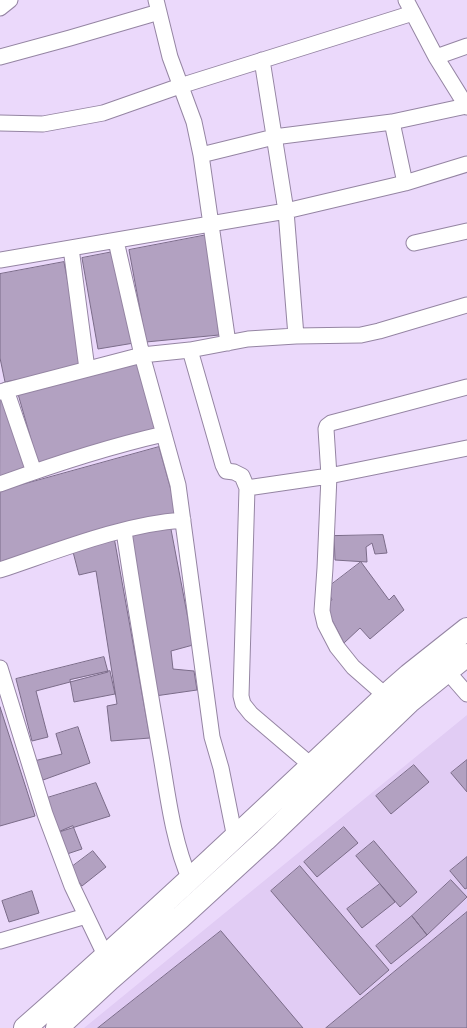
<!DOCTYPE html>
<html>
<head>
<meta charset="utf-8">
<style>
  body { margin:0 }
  canvas { display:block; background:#ebd9fb }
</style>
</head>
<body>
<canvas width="467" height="1028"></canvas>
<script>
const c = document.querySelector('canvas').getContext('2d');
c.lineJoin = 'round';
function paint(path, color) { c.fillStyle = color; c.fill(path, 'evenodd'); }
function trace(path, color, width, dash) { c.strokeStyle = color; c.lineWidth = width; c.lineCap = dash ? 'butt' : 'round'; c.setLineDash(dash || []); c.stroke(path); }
paint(new Path2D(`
  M467 715V1028H84Z`), '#e1ccf4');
const building = new Path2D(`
  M207 235 219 335 146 342 129 250Z
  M118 251 134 343 98 349 82 258Z
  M64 262 84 367 5 382 0 358V274Z
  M139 360 158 430 38 464 18 394Z
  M0 394 27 468 0 476Z
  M159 447 178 515 0 564V491Z
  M170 524 193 645 171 651 173 669 194 671 197 690 155 696 128 533Z
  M383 535 387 553 375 554 372 543 366 547 367 562 335 560 334 536Z
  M114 537 150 738 111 741 107 706 117 704 96 571 79 575 72 548Z
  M361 562 389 600 394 595 404 610 370 639 360 628 344 643 323 603 332 600 327 588Z
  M104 657 108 672 36 691 48 737 32 741 16 679Z
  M110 671 115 694 74 702 70 680Z
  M0 707 35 816 0 826Z
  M78 727 90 763 43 780 34 761 62 754 56 734Z
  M467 760V792L451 773Z
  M414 765 429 782 391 814 376 796Z
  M96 783 110 816 59 832 47 798Z
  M73 826 82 849 67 854 59 832Z
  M344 827 358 843 317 877 304 862Z
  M374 841 417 892 400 907 356 856Z
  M93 851 106 867 82 886 69 869Z
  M467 857V888L465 889 450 871Z
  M300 866 389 970 360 995 271 891Z
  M451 880 467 897 427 935 412 916Z
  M380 884 395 902 362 928 347 909Z
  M32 891 39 913 9 922 2 901Z
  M467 912V1028H326Z
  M412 916 427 935 391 964 376 946Z
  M221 931 303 1028H98Z`);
paint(building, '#b2a1c1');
trace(building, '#7b6c89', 1);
const minor = new Path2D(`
  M156 0 170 57 194 122 201 155 228 343
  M406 0 436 57 467 107
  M0 8 10 0
  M0 57 70 38 159 12
  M436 57 467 46
  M262 60 286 211 296 336
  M392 122 405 183
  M0 123 43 124 103 113 180 86 413 13
  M201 155 274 137 392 122 466 106
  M116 241 142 355 178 485 212 737 221 768 235 838
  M414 243 467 231
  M71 248 87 369
  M0 260 286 211 405 183 467 164
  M190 350 223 465 226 471 234 472 242 476 247 488 241 696 243 704 251 714 312 766
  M6 390 34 472
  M0 392 142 355 190 350 248 339 296 336 361 335 379 331 467 305
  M0 484C55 464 107 447 164 434
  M247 488 329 476 467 448
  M124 531C135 606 148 681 161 756 168 797 173 841 190 880
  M0 570C57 551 123 524 183 520
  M0 668 45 814 72 886 106 957
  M447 671 467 694
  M386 696 353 667 337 647 325 624 322 611 325 568 329 476 326 429 327 426 331 423 467 387
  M0 941 86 916`);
const primary = new Path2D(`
  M25 1028C150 918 272 803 393 689L409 675 467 629
  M57 1028 110 979 181 917 265 840 409 702 467 655`);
trace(minor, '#9585a3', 17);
trace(primary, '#9585a3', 24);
trace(minor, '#fff', 15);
trace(primary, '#fff', 22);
</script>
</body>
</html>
